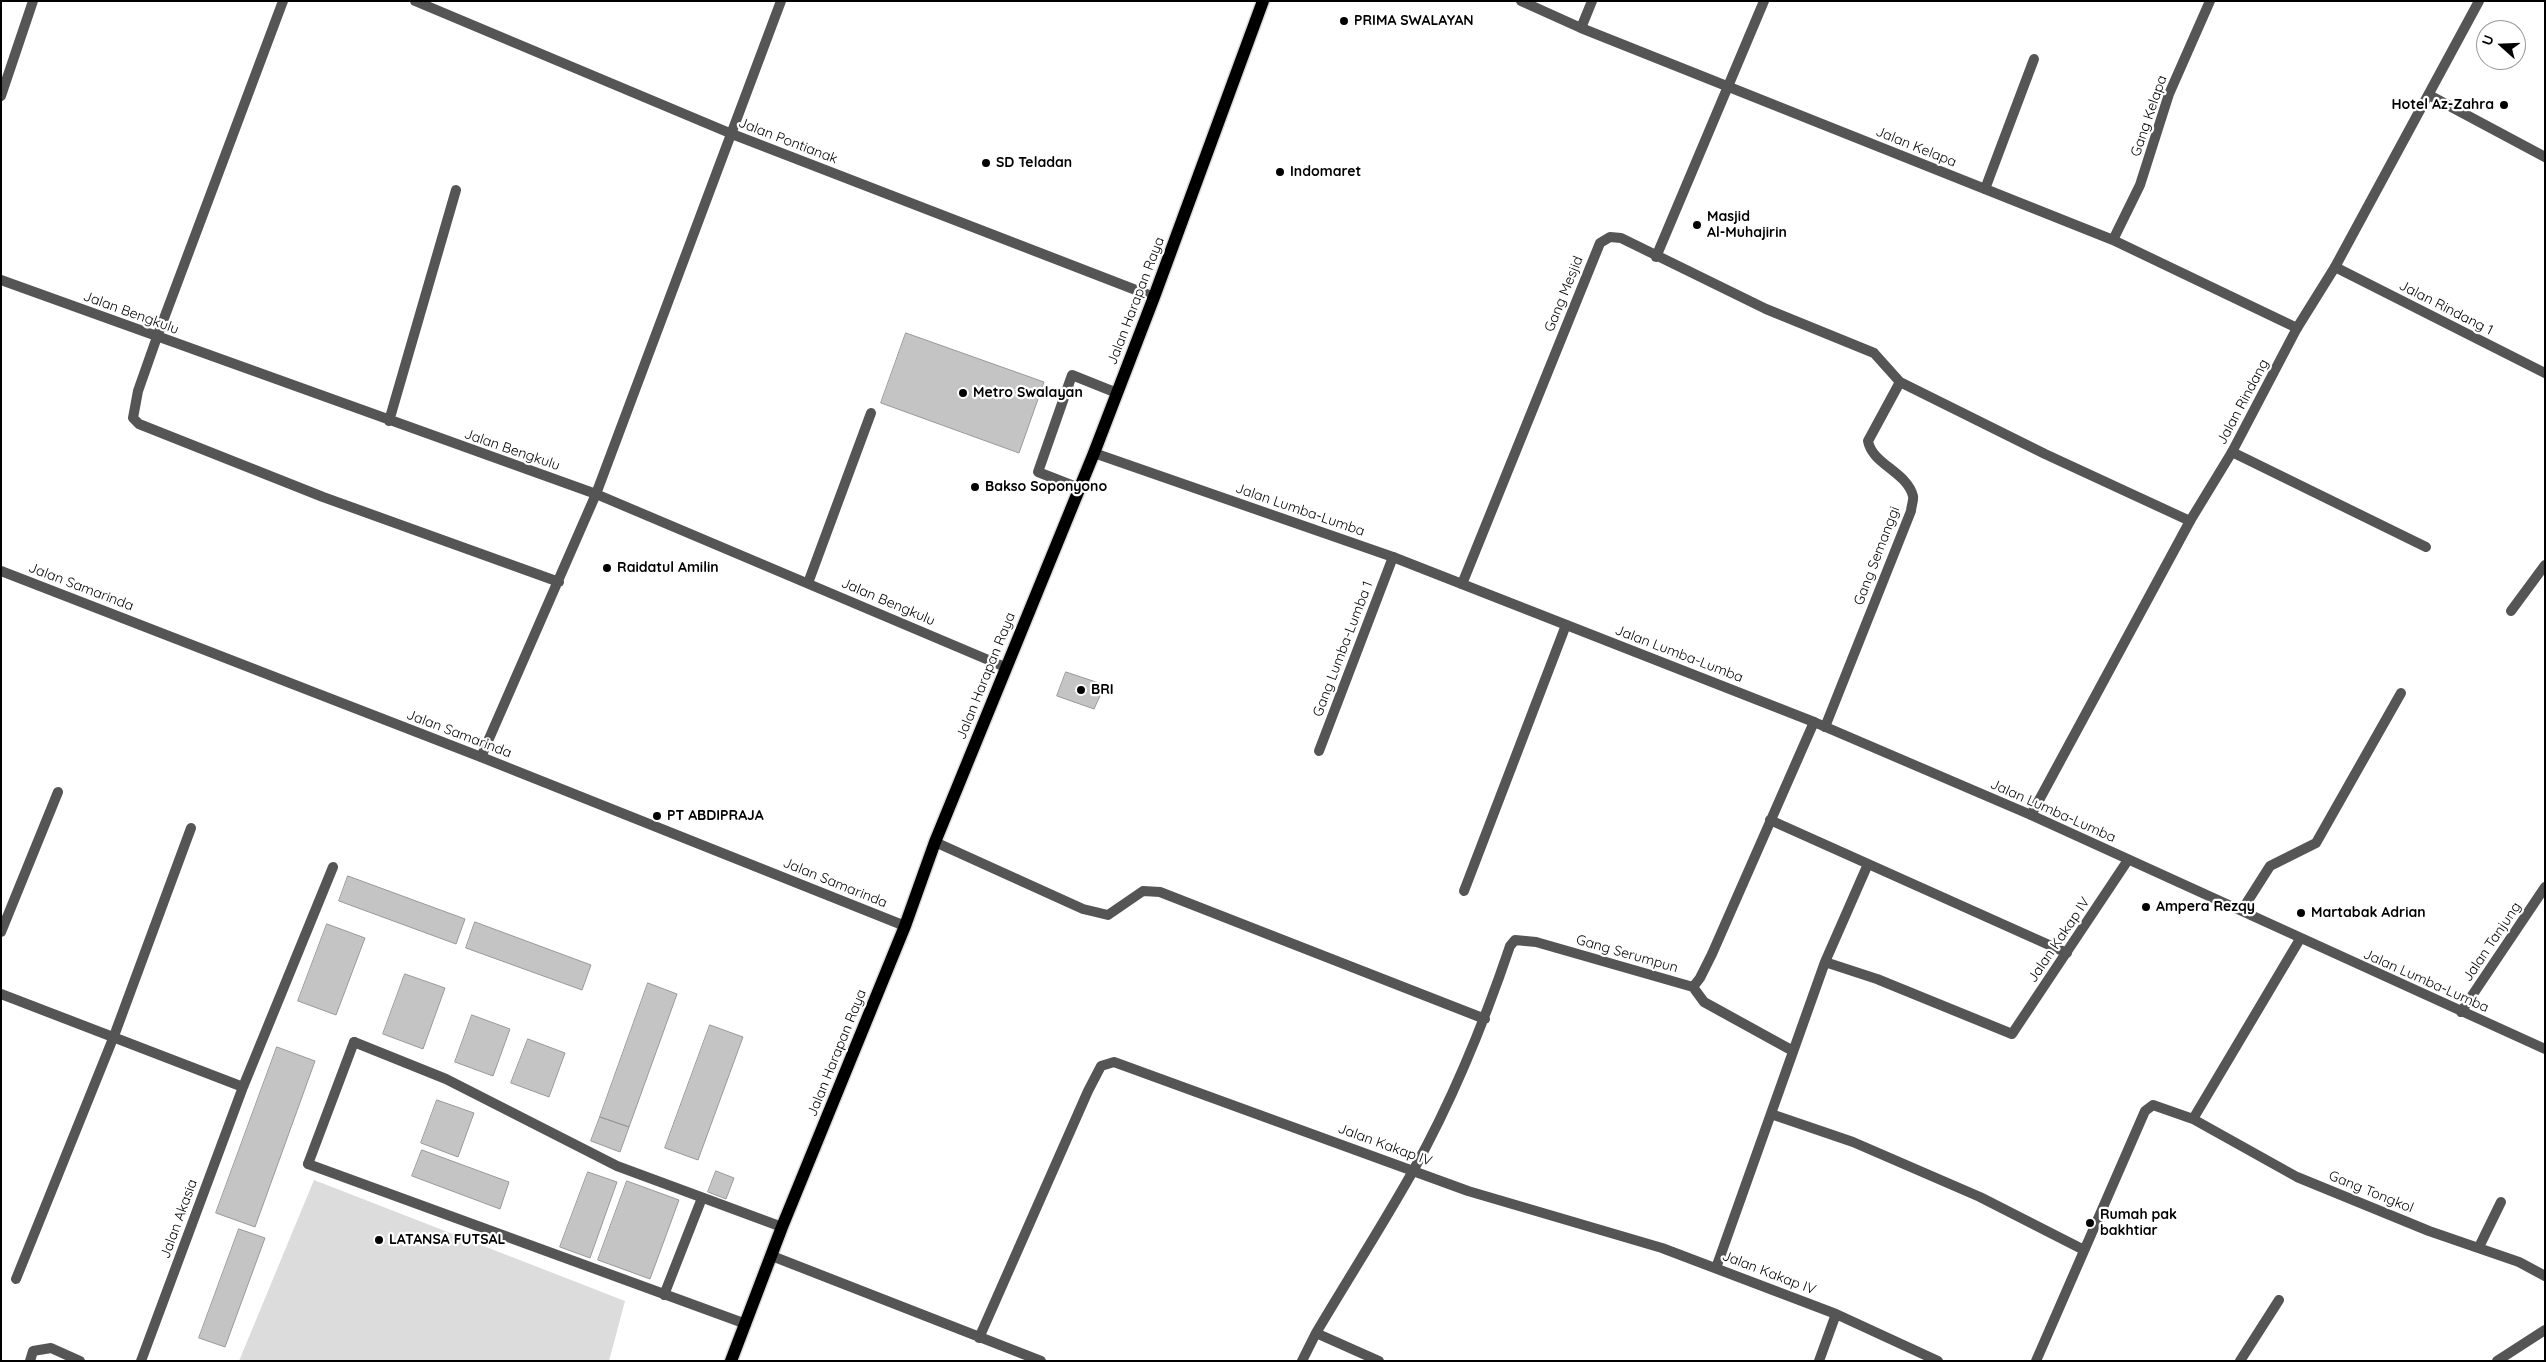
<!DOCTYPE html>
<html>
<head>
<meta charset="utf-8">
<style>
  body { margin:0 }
  #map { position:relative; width:2546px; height:1362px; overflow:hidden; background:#fff; font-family:Quicksand,sans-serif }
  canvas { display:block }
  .frame { position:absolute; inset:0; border:2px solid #000; pointer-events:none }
  .north { position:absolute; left:2476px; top:20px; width:50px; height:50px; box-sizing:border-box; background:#fff; border:1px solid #999; border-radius:50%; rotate:290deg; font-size:14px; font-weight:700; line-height:20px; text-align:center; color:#000 }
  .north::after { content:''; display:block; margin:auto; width:18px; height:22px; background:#000; clip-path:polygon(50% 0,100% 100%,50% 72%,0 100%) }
</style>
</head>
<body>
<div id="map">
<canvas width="2546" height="1362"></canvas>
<div class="frame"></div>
<div class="north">U</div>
</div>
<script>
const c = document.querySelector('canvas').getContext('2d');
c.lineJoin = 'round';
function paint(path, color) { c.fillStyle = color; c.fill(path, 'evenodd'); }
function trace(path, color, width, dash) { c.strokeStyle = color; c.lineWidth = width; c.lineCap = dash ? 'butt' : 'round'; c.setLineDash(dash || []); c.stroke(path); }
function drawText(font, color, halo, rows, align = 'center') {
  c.font = font + ' Quicksand,sans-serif'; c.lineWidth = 4.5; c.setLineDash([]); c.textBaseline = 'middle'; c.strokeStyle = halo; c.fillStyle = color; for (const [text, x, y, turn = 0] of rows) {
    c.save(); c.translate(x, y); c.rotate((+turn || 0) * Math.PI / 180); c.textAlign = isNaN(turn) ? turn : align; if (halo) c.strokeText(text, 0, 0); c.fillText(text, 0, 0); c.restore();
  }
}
paint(new Path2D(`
  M314 1180 625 1301 609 1361H239Z`), '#dcdcdc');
const building = new Path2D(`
  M906 333 1044 382 1019 453 881 403Z
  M1066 672 1105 685 1094 709 1057 696Z
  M348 876 465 919 456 944 339 901Z
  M475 922 591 965 582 990 466 948Z
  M327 924 365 938 336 1015 298 1001Z
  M405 974 445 988 423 1049 383 1034Z
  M648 983 677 994 629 1127 600 1117Z
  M472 1015 510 1029 493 1076 455 1062Z
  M710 1025 743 1037 698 1160 665 1148Z
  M528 1039 565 1053 549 1097 511 1083Z
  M277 1047 315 1061 255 1227 216 1213Z
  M437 1100 474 1113 458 1157 421 1143Z
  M600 1117 629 1127 620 1152 591 1141Z
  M422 1150 509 1182 500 1209 412 1176Z
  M716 1171 734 1178 726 1199 708 1192Z
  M588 1172 617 1182 590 1258 560 1247Z
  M627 1181 679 1200 650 1279 598 1260Z
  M239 1229 265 1238 225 1347 199 1338Z`);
paint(building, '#c4c4c4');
trace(building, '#999', 1);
const primary = new Path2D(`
  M731 1361 782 1227 905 926 935 842 1094 453 1154 297 1263 1`);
trace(primary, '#dbdbdb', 15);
trace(new Path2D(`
  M1985 189 2034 59
  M1079 488 1038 472 1072 375 1117 393
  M354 1042 446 1079 617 1166 782 1227
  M308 1164 746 1324
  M664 1295 702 1198`), '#555', 10);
trace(new Path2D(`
  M283 1 157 337 138 391 133 418 139 424 323 497 559 582
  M415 1 732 134 1154 297
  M1521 1 1581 28 2113 240 2297 328
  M1581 28 1592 1
  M2429 95 2545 157
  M1 96 33 1
  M2113 240 2140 185 2169 94 2210 1
  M1656 257 1764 1
  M2335 267 2545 373
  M1 280 596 494 1005 667
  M389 421 456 190
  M2232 452 2426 547
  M808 583 871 413
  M1462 584 1600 243 1610 237 1621 238 1766 309 1874 353 1900 382 2045 454 2190 521
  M2511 611 2545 565
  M1825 727 1911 511C1911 507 1914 500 1913 496 1907 472 1872 464 1868 441L1900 382
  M1319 751 1393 557
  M481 757 596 494 781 1
  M1770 820 2067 953
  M935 842 1083 909 1108 915 1143 891 1160 892 1485 1019
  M1868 864 1825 962 1877 979 2012 1034 2128 860
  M1464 891 1566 625
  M2242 910 2270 866 2316 843 2401 693
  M1 932 58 792
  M2300 939 2193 1119 2297 1177 2429 1231 2519 1262 2545 1276
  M1693 987 1704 1002 1793 1051
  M1 994 243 1087
  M1771 1114 1853 1142 1980 1197 2084 1250
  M308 1164 354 1042
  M2479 1247 2501 1202
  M772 1256 1041 1361
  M1716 1268 1825 962
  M16 1279 114 1036 191 828
  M1316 1333 1379 1361
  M979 1338 1088 1091 1101 1066 1114 1062 1468 1191 1662 1248 1836 1314 1938 1361
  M30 1361 33 1351 51 1348 80 1361
  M141 1361 243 1087 333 867
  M1302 1361 1316 1333C1348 1279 1382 1226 1413 1171 1453 1099 1484 1023 1510 946L1515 940 1536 942 1693 987 1700 978 1712 954 1814 722
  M1819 1361 1836 1314
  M2036 1361 2145 1111 2153 1105 2193 1119
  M2240 1361 2279 1300
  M2497 1361 2545 1330`), '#555', 10);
trace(new Path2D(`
  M1094 453 1393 557 1814 722 2031 815 2545 1049
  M1 571 481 757 905 926
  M2031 815 2190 521 2232 452 2297 328 2335 267 2479 1
  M2461 1012 2545 887`), '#555', 10);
trace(primary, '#000', 12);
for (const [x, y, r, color] of [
  [1344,21,5,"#000"],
  [2504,105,5,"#000"],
  [986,163,5,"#000"],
  [1280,172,5,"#000"],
  [1697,225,5,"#000"],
  [963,393,5,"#000"],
  [975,487,5,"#000"],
  [607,568,5,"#000"],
  [1081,690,5,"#000"],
  [657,816,5,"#000"],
  [2146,907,5,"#000"],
  [2301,913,5,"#000"],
  [2090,1223,5,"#000"],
  [379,1240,5,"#000"]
]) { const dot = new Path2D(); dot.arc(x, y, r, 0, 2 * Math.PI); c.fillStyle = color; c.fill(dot); trace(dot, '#fff', 2); }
drawText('bold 14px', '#000', '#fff', [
  ["PRIMA SWALAYAN",1354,21],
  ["Hotel Az-Zahra",2494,105,"right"],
  ["SD Teladan",996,163],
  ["Indomaret",1290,172],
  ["Masjid",1707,217],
  ["Al-Muhajirin",1707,233],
  ["Metro Swalayan",973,393],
  ["Bakso Soponyono",985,487],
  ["Raidatul Amilin",617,568],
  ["BRI",1091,690],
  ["PT ABDIPRAJA",667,816],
  ["Ampera Rezqy",2156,907],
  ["Martabak Adrian",2311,913],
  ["Rumah pak",2100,1215],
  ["bakhtiar",2100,1231],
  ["LATANSA FUTSAL",389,1240]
], 'left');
drawText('14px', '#000', '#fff', [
  ["Gang Kelapa",2149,116,-71],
  ["Jalan Pontianak",788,141,21],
  ["Jalan Kelapa",1916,147,22],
  ["Gang Mesjid",1564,294,-68],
  ["Jalan Harapan Raya",1136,301,-69],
  ["Jalan Rindang 1",2446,308,27],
  ["Jalan Bengkulu",131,313,20],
  ["Jalan Rindang",2243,402,-62],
  ["Jalan Bengkulu",512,450,19],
  ["Jalan Lumba-Lumba",1300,510,19],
  ["Gang Semanggi",1877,556,-69],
  ["Jalan Samarinda",81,587,21],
  ["Jalan Bengkulu",888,602,23],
  ["Gang Lumba-Lumba 1",1343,649,-69],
  ["Jalan Lumba-Lumba",1679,654,21],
  ["Jalan Harapan Raya",986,676,-68],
  ["Jalan Samarinda",459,734,21],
  ["Jalan Lumba-Lumba",2053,811,24],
  ["Jalan Samarinda",835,883,22],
  ["Jalan Kakap IV",2059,940,-56],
  ["Jalan Tanjung",2492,942,-56],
  ["Gang Serumpun",1627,954,16],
  ["Jalan Lumba-Lumba",2426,981,24],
  ["Jalan Harapan Raya",837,1053,-68],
  ["Jalan Kakap IV",1385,1145,20],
  ["Gang Tongkol",2371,1192,22],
  ["Jalan Akasia",179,1219,-70],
  ["Jalan Kakap IV",1769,1273,21]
]);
</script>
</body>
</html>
